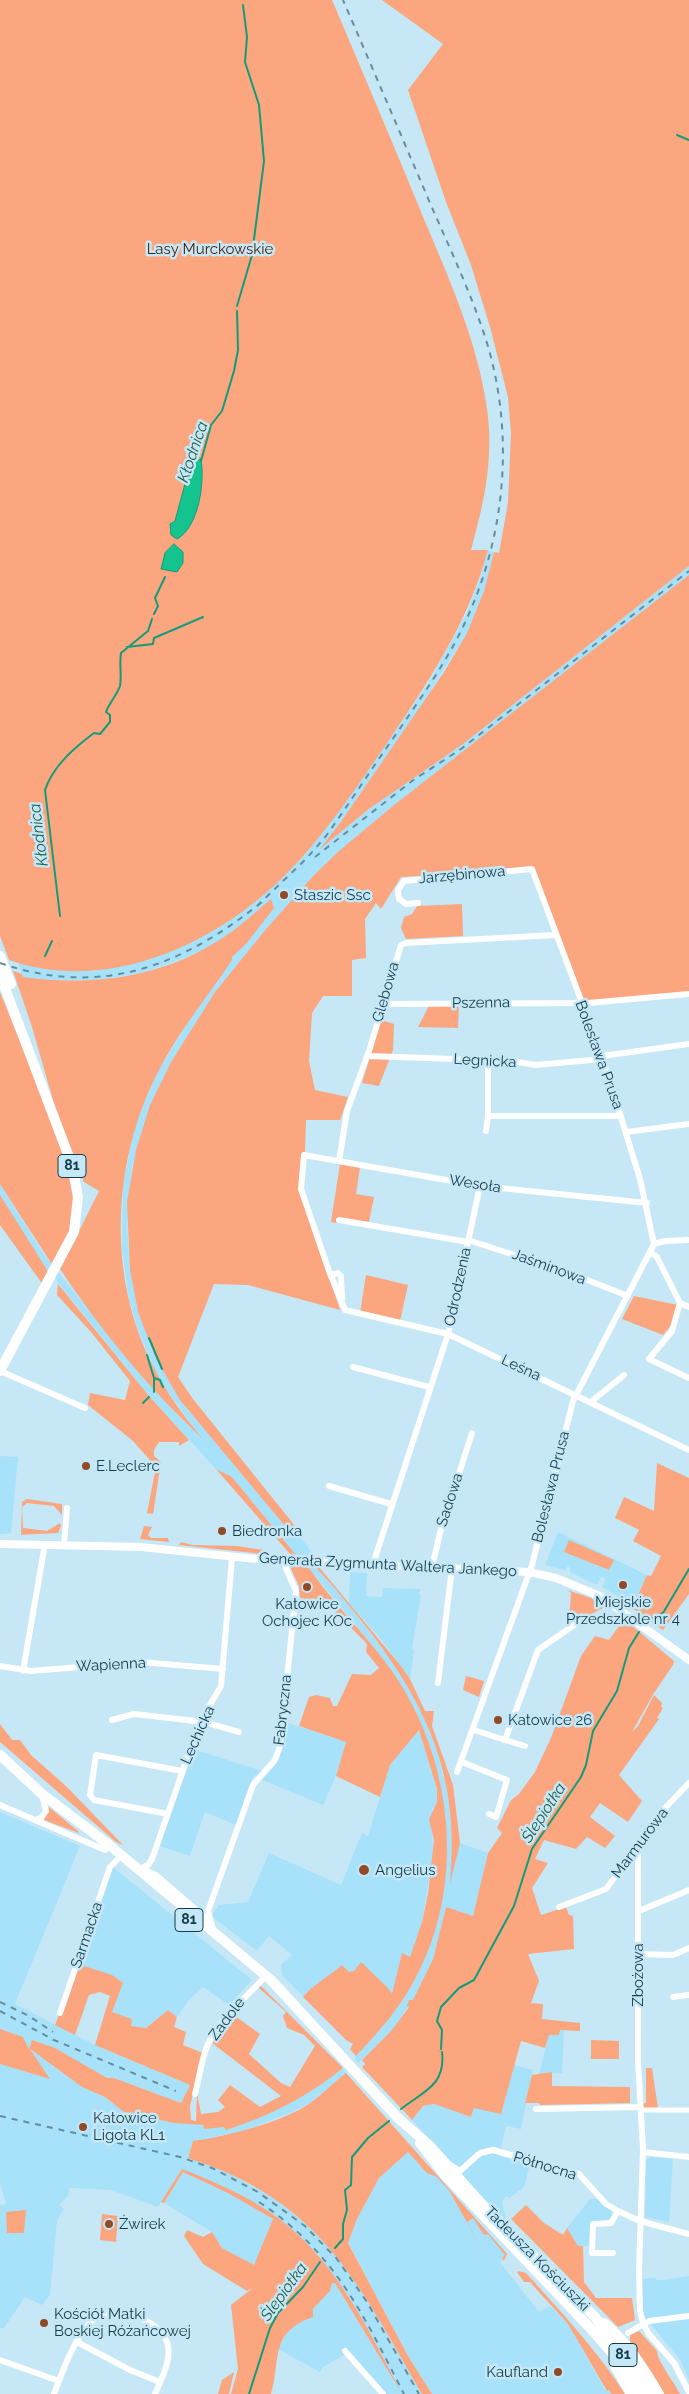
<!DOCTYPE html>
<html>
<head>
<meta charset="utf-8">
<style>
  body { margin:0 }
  canvas { display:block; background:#c5e7f6 }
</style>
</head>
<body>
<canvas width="689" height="2394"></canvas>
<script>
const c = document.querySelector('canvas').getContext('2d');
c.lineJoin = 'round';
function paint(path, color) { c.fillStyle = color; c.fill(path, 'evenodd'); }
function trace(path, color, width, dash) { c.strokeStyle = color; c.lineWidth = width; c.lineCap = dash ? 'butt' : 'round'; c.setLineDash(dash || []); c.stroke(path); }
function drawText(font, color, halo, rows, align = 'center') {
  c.font = font + ' Raleway,sans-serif'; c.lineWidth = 5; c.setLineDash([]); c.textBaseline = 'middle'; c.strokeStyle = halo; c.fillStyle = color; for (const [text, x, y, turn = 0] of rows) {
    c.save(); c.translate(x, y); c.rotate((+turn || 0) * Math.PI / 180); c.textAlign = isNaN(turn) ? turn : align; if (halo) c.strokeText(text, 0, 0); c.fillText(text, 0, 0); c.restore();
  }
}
paint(new Path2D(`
  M488 550 494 552 484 591 467 633 413 718 323 847 369 809 463 744 689 566V575L394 805 340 850 314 875 266 929 215 992 171 1062 150 1105 132 1167 127 1225 130 1270 138 1312 156 1359 189 1412 193 1414 290 1532 293 1529 298 1533 314 1556 296 1555 232 1477 216 1469 149 1396 36 1255 0 1195V1184L42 1252 83 1303 134 1366 181 1419 199 1435 162 1383 152 1365 136 1324 128 1294 122 1248 123 1187 135 1125 157 1073 203 998 231 960 232 957 274 908 200 952 146 972 94 981 46 980 23 977 18 963 47 969 95 971 306 851 348 798 428 684 466 615 480 580Z
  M0 1456 18 1457 11 1533 0 1534Z
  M558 1532 647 1575 633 1605 602 1587 606 1579 601 1577 597 1585 570 1572V1568L568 1566 565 1570 545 1565Z
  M307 1566 316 1567 346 1602 394 1664 420 1708 437 1750 448 1795 452 1839 451 1879 460 1843 488 1853 473 1917 446 1907 433 1959 413 2000 392 2030 358 2063 355 2059 356 2056 383 2027 413 1983 431 1941 437 1922 447 1861 446 1817 432 1752 415 1710 376 1650Z
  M350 1572 367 1573 366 1596 382 1597 383 1588 420 1589 419 1595H421L412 1649 414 1650 410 1679 379 1637 349 1603Z
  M285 1722 346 1742 336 1776 323 1805 260 1779 275 1766 283 1746Z
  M419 1730 437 1789V1802L432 1810 433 1855 422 1922 410 1958 402 1953 392 1996 346 2040 282 1975 281 1965 292 1955 269 1936 257 1951 211 1916 219 1905 248 1902 269 1853 341 1885 362 1833 368 1836 390 1765Z
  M193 1749 262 1771 253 1777 236 1825 205 1812 190 1856 160 1846Z
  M0 1812 80 1846 15 2004 95 2045 190 2085 181 2103 114 2078H107L55 2049 33 2040 29 2049 82 2087 105 2097 124 2112 149 2118 196 2124 255 2114 339 2063 346 2073 310 2103 290 2113 243 2131 193 2141 188 2157 219 2168 270 2196 289 2210 330 2246 361 2289 422 2394H386L344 2355 323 2367 320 2372 278 2349 289 2329 298 2322 313 2317V2309L330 2291 332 2283H335L401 2393 349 2297 317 2253 269 2212 229 2190 182 2169 158 2207 111 2190 70 2188 68 2196 59 2205 64 2209 57 2220 50 2295 42 2305 25 2297 4 2328H0V2205L6 2204 0 2183Z
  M113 1867 252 1980 229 2005 203 1987 188 2001 177 2017 168 2010 146 2028 130 2026 132 2019 112 2012 122 1983 78 1964 97 1917 98 1906Z
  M560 2030H564L562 2073 539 2074 549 2035Z
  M514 2065 533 2070 521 2129 506 2126 499 2156 530 2164 524 2187 509 2198 506 2196 502 2201 507 2224 412 2120 423 2106 435 2104 471 2117 474 2107 501 2114Z
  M409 2145 505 2251 506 2255 500 2262 539 2312 550 2306 568 2324 606 2391 609 2390 611 2394H432L408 2356 348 2242 357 2219 379 2178Z
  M650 2157 673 2159 669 2222 645 2217 646 2160Z
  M183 2172 228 2193 273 2219 254 2265 221 2248 212 2232 164 2203Z
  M590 2199H599L611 2210 612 2215 607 2222 591 2223 590 2246H578L567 2228Z
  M689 2276V2380L681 2361 645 2317 642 2310 641 2279 656 2278 657 2280H663Z`), '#a8e2fa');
paint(new Path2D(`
  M0 0H332C363 73 394 146 424 219 450 281 478 343 487 409 494 459 484 503 471 550H488C468 624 427 684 385 746 352 794 318 845 275 885 205 949 103 993 9 960L0 936Z
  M382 0H689V566L463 744 369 809 320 849 340 823 444 672 467 633 484 591 494 552 499 553 508 503 511 433 508 397 490 327 471 265 446 202 408 90 443 44Z
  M689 575V994L589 1001 581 998 532 869 401 877 381 909 376 903 365 919 366 958 352 960V996H323L312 1013 309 1061 315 1090 348 1097 340 1120H306L305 1152H302L299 1186 340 1310 248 1285 214 1284 178 1377 193 1399 295 1526 290 1532 180 1400 156 1359 138 1312 130 1270 127 1202 136 1150 150 1105 171 1062 215 992 266 929 314 875 340 850 394 805Z
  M271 899 274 908 246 944 232 957V960C207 998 177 1033 157 1074 112 1163 107 1276 153 1366 166 1392 183 1415 202 1438 148 1388 100 1329 60 1269L99 1191 84 1182 57 1114 32 1027 13 971 22 974 23 977C87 986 154 979 211 945 233 933 252 915 271 899Z
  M462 904 463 936 406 939 401 928 404 917 412 914 417 906Z
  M0 992 59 1138 72 1182 73 1201 69 1233 53 1266 0 1184Z
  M459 1005 458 1028 418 1027 429 1006Z
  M381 1020 394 1024 393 1050 379 1086 362 1083Z
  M340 1164 360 1167 356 1194 374 1197 369 1222 337 1218 336 1223 331 1222Z
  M0 1195 49 1273 42 1286 41 1282 0 1225Z
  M366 1275 408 1285 400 1321 360 1313Z
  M58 1284 149 1396 189 1440 179 1446V1442H159L154 1450V1456L161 1462 153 1514 147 1513 156 1467 133 1441 88 1405 90 1393 125 1400 130 1381 91 1332 57 1295Z
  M634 1296 678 1305 671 1325 663 1335 622 1319Z
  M657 1463 689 1478V1594L663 1630 632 1608 647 1575 651 1576 661 1556 633 1541 639 1530 615 1518 624 1497 654 1511Z
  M216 1469 232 1477 296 1555 290 1554Z
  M27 1499 62 1504V1515L54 1506 27 1503 22 1507 23 1528 47 1531 60 1523 61 1526 58 1533 18 1535H21L22 1502Z
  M144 1526 152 1527 148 1535 151 1538H168L169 1542 140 1539Z
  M569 1540 614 1560 609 1570 564 1552Z
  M181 1542 193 1545 236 1546 264 1550V1554L179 1545Z
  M292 1566H307L312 1572C340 1612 378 1646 403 1688 455 1775 464 1891 414 1981 399 2009 378 2033 356 2056L350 2049 353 2044 346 2040 303 1997C309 1988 332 1974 342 1965L349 1972 354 1971 361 1962 388 1988 392 1994 402 1953 410 1957 422 1922 428 1894 434 1840 429 1819 437 1802V1789L419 1730 390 1765 380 1797 336 1776 346 1742 299 1726 309 1697 316 1695 330 1698 333 1706H337L352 1674 371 1675 379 1668 366 1652 367 1644 322 1598 319 1601 300 1598 299 1586 291 1569Z
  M316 1567H319L400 1665 410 1679 425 1711H434L432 1726 453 1785 460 1843 450 1884C460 1780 430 1709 367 1628 355 1613 343 1598 331 1584 326 1578 320 1573 316 1567Z
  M567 1590 591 1598 605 1607 572 1624 569 1621 571 1593Z
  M624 1619 674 1661 673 1665 654 1693 632 1732 638 1726 654 1695 662 1703 661 1707 663 1708 657 1718 659 1719 619 1775 642 1801 628 1822 600 1803 590 1817 615 1836 605 1848 587 1837 576 1849 544 1840 535 1859 548 1863 532 1888 541 1915 566 1907 569 1915 573 1916 574 1949 528 1954 539 1981 531 2003 543 2004 542 2019 580 2023V2031L560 2030 559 2035H549L545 2048 521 2041 501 2114 474 2108 471 2117 434 2104 423 2106 412 2120 362 2067 365 2064 362 2060 392 2030 409 2007 407 2006 409 2000H413L433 1959 446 1907 473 1916 488 1853 502 1833 497 1828 511 1800 519 1794 535 1772 551 1738 581 1656 595 1636 609 1640Z
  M466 1676 484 1681 479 1697 463 1690Z
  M0 1724 12 1740H20L31 1755 67 1787 123 1845 116 1842 0 1742Z
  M49 1807 79 1832V1833L44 1820Z
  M78 1964 112 1975 123 1983 112 2012 132 2019 131 2026 146 2028 168 2010 177 2017 174 2027 186 2032 183 2045 203 2053 190 2106 191 2120 196 2121 197 2093 201 2114 218 2112 225 2107 218 2100 230 2085 260 2107 281 2096 212 2043 231 2013 260 2034 249 2054 281 2083 290 2087 315 2046 304 2035 287 2028 283 2016 286 2012 259 1988 261 1986 343 2068C307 2097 269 2116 226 2130L224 2127 204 2129 203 2125 174 2123 124 2112 105 2097 82 2087 30 2049 50 2079 0 2064V2029L23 2037 29 2049 32 2040 55 2048 107 2078H114L181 2103 190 2085 95 2045 110 1996 100 1992 89 1995 75 2035 55 2025Z
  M591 2040 619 2041V2059H591Z
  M646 2068H652L658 2108 642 2109 641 2104 646 2103Z
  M552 2072V2086L630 2087V2103L540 2105 539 2103H525L532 2075Z
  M346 2073 507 2254 504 2261 502 2258 505 2255 488 2234 484 2235 473 2218 467 2222 485 2255 450 2192 437 2177 427 2173 408 2152 379 2178 357 2219 348 2243 408 2356 432 2394H422C357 2281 321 2201 188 2158L193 2141C224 2137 286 2121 310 2103 323 2094 334 2082 346 2073Z
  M182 2169C212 2181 244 2194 271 2213 335 2257 367 2327 402 2394L335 2283H332L330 2291 313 2309V2317C269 2332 281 2360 271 2394H231L238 2369 231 2305 254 2287 247 2291 203 2264 184 2236 187 2230 203 2237 212 2232 222 2248 254 2265 273 2219 228 2193 183 2172 164 2203 161 2202Z
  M526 2205 544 2223 563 2235 567 2228 578 2246H583L584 2282 596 2298H632L635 2320 618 2327 511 2219Z
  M26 2210 24 2233H7L6 2212Z
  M102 2214 118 2216 116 2242 100 2240Z
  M519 2271 526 2273C561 2312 597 2350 625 2394H611L609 2390 607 2391 568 2324 530 2282H524L517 2272Z
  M639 2331 657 2351C657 2361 675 2383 680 2394H662L630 2345V2335Z
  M234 2372 229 2394H218L222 2380Z`), '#fba67f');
const water = new Path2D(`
  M201 459C205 482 199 527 177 539L171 535 170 524 175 521 189 469 193 463Z
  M174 544 183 552V563L177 572 161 569 165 553Z`);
paint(water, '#13c48f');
trace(water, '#139c7b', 1);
trace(new Path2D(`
  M677 135 689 140
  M237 306 252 255 264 161 259 105 245 62 247 37 243 5
  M201 461 211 425 222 411 234 371 238 350 237 311
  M154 614 158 606 155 598 165 577
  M127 647 153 644 154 638 203 617
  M60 916 45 790C53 766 74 748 94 733L100 734 110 722V715L106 712C109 703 117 695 120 686 122 675 119 664 121 653L148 631 152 619
  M45 956 52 941
  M149 1338 162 1369
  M147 1355 154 1378V1392
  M154 1378 160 1380 163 1387
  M143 1403 149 1397
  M650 1619 663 1613 689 1569
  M441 2049 442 2030 437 2021 441 2007 459 1988 474 1980 514 1906 532 1849 581 1777 586 1765 593 1731 617 1691 629 1648 639 1632
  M401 2109C424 2091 446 2085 442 2052
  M335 2248 343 2239V2224L347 2210 345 2190 351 2185 352 2157 368 2138 389 2121
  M249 2394 270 2328 278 2313 303 2287 320 2262`), '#139c7b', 2);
trace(new Path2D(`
  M642 2110H689`), '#fff', 5);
trace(new Path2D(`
  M418 903 406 904 399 899 398 890 404 881 532 869 603 1059 640 1179 654 1244 573 1401 532 1565 457 1772
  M382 1004 588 1003 689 994
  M367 1056 513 1061 535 1065 603 1059
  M602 1056 689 1044
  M488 1060V1116H621
  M486 1131 488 1116
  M626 1132 689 1124
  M339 1161 347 1111 369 1051 401 945 406 943 556 935
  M647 1203 480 1186 304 1155 301 1189 329 1271 345 1310 448 1334 689 1450
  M339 1220 468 1242
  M468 1240 567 1272 628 1296
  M654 1244 665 1241 689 1240
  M651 1253 657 1257 680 1303 672 1331 649 1359 689 1378
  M331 1275 338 1273 341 1276 342 1299
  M680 1303 689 1307
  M353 1367 429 1387
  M0 1371 85 1408
  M592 1401 624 1375
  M329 1486 391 1504
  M64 1545 67 1508
  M373 1564 448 1334 480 1186
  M432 1567 440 1533 472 1433
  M0 1666 31 1671 141 1662 223 1669
  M23 1671 45 1544
  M438 1683 452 1568
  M112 1720 134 1714 204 1722 239 1732
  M474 1730 505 1740 538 1650 577 1623
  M505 1740 525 1746
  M462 1762 507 1780 496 1817 489 1814
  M0 1805 105 1850
  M168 1814 94 1800 90 1795 96 1755 182 1771
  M35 1820 41 1818 46 1811 42 1795
  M638 1844V2061L643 2149 639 2270 640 2311 643 2323 648 2333 674 2363 689 2392
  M140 1868 156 1875 209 1921
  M141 1868 148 1865 152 1859 200 1722 221 1686 232 1558
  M559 1907 606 1889 666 1807 689 1783
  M639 1911 689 1890
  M213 1929 208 1911 253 1785 275 1760 280 1746 296 1591 286 1569 285 1561
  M637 1954 673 1955 689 1948
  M673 1997 689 1995
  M60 2013 110 1867 117 1860
  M195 2094C199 2079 201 2063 206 2049 217 2020 242 2002 262 1980
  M536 2109 640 2107
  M643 2152 689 2157
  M452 2166 460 2171 480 2153 493 2150 579 2174 606 2204 618 2211 640 2221 689 2234
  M613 2253H592L593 2224 611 2223 618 2211
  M628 2333 649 2321 689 2316
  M77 2342 130 2370 160 2382
  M345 2351 383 2394
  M0 2360 59 2381
  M54 2394C62 2372 77 2330 97 2317 118 2304 164 2321 168 2346 171 2362 161 2379 155 2394`), '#fff', 6);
trace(new Path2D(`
  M0 1544 141 1547 256 1559 529 1572 556 1578 600 1596 689 1660`), '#fff', 8);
trace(new Path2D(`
  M0 956 11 984
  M0 975 72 1165 78 1197 74 1232 0 1371
  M0 1755 42 1794 108 1844 271 1980 398 2118 431 2147 481 2203 595 2317 650 2394
  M420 2143 444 2174 592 2330 617 2359 641 2394
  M604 2323C627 2341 644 2369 659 2394
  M615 2366 631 2394`), '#fff', 10);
trace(new Path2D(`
  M315 857 412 781 461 749 689 571
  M257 906 307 858 326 836C351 801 374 765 399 730 424 693 450 657 468 616 506 531 514 433 487 343 472 295 450 249 430 203 401 135 372 67 343 0
  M0 963C101 998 182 966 262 902
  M0 2002 29 2016 53 2032
  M0 2011 54 2040 176 2091
  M0 2116 180 2157 212 2168 258 2192 305 2226 337 2259 367 2302 419 2394
  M259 2202C335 2252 364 2316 404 2394`), '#678d9b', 2, [6, 6]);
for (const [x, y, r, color] of [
  [284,895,5,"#914926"],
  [86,1466,5,"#914926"],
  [222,1531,5,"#914926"],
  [623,1585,5,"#914926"],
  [307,1587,5,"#914926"],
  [498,1720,5,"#914926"],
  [364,1870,6,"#914926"],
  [83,2127,5,"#914926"],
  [109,2224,5,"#914926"],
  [44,2323,5,"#914926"],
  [558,2372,5,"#914926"]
]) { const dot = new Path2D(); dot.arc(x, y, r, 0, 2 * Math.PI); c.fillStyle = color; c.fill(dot); trace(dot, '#c5e7f6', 2); }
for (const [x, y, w] of [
  [72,1166,28],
  [189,1920,28],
  [623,2355,28]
]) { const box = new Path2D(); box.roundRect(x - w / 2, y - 11.5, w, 23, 4); c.fillStyle = '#c5e7f6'; c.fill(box); trace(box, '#143d4b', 1); }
drawText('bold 14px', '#143d4b', null, [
  ["81",72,1166],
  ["81",189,1920],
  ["81",623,2355]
]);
drawText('15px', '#481d08', '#c5e7f6', [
  ["Lasy Murckowskie",210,249]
]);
drawText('15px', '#143d4b', '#c5e7f6', [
  ["Jarzębinowa",462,875,-5],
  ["Glebowa",386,992,-74],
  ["Pszenna",481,1003,-1],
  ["Bolesława Prusa",599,1055,70],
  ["Legnicka",485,1061,3],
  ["Wesoła",475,1184,9],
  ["Jaśminowa",549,1267,20],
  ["Odrodzenia",458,1287,-78],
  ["Leśna",521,1368,25],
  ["Bolesława Prusa",551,1487,-76],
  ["Sadowa",450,1500,-72],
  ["Generała Zygmunta Waltera Jankego",388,1565,3],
  ["Wapienna",111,1665,-3],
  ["Fabryczna",283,1710,-84],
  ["Lechicka",198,1735,-66],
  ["Marmurowa",640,1843,-53],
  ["Sarmacka",87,1935,-71],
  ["Zbożowa",638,1975,-90],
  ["Zadole",227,2019,-53],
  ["Północna",545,2166,17],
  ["Tadeusza Kościuszki",537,2259,45]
]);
drawText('15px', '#143d4b', '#c5e7f6', [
  ["Staszic Ssc",294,895],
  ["E.Leclerc",96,1466],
  ["Biedronka",232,1531],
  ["Miejskie",623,1602,"center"],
  ["Przedszkole nr 4",623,1619,"center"],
  ["Katowice",307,1604,"center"],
  ["Ochojec KOc",307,1621,"center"],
  ["Katowice 26",508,1720],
  ["Angelius",375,1870],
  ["Katowice",93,2118],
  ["Ligota KL1",93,2135],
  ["Żwirek",119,2224],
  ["Kościół Matki",54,2314],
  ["Boskiej Różańcowej",54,2331],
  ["Kaufland",548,2372,"right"]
], 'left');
drawText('italic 16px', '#26604a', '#c5e7f6', [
  ["Kłodnica",193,452,-71],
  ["Kłodnica",39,835,-97],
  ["Ślepiotka",544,1813,-57],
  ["Ślepiotka",284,2292,-54]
]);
</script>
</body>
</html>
